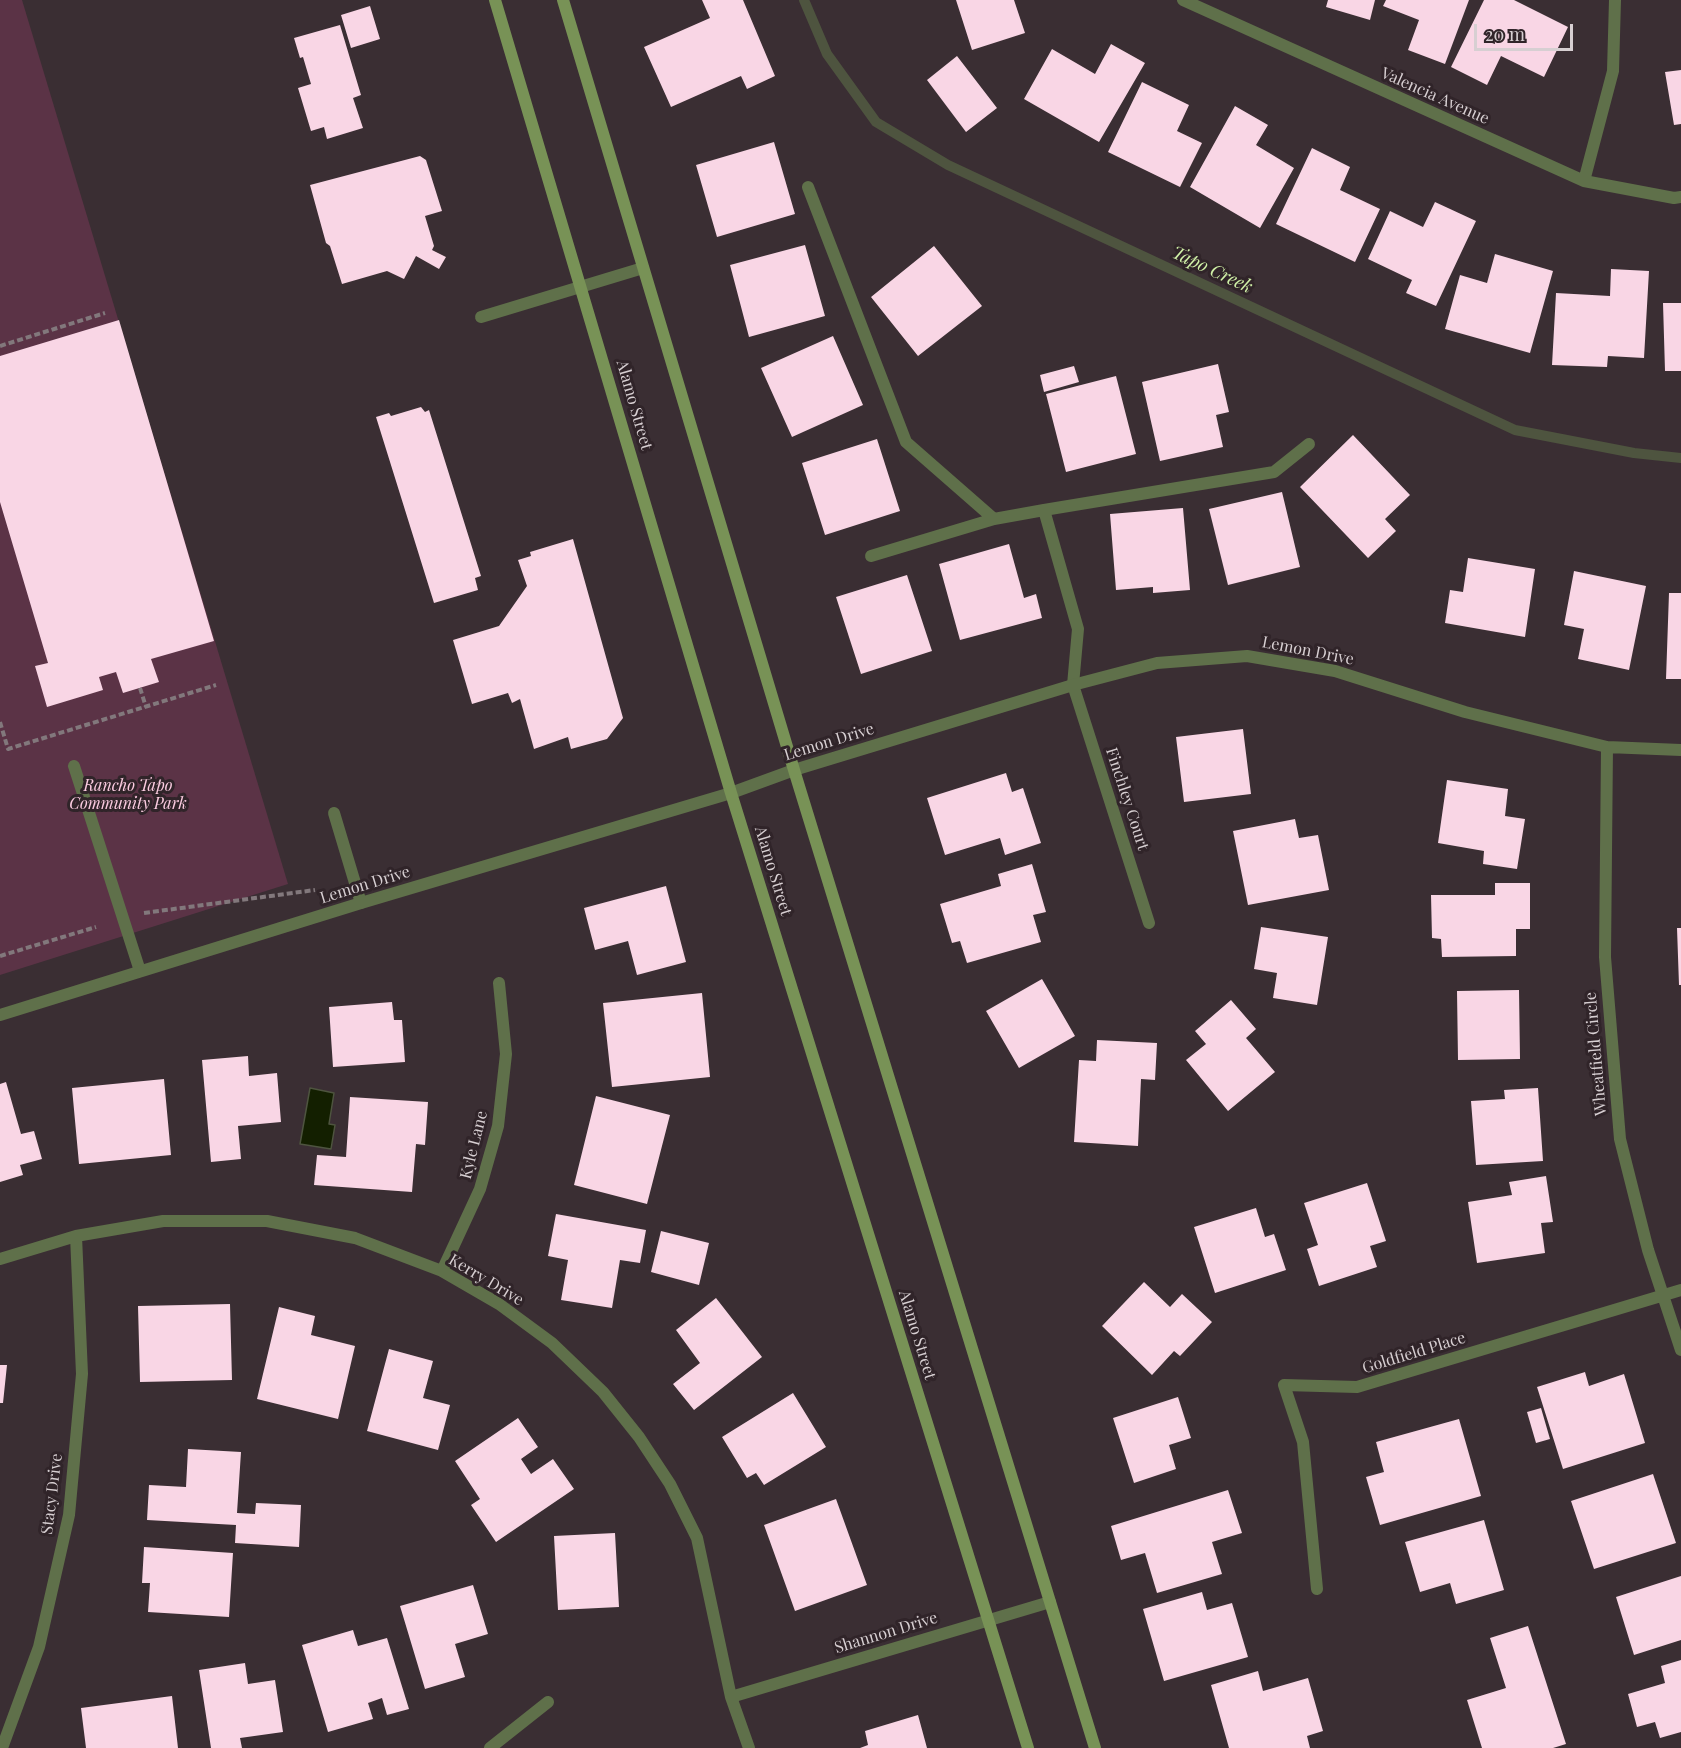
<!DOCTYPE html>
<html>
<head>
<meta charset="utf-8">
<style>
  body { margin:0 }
  #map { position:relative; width:1681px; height:1748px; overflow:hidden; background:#3a2e33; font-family:"Playfair Display",serif }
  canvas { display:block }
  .scale { position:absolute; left:1474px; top:24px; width:99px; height:27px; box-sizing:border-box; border:3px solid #d7cfd2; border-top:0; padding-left:8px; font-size:18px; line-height:21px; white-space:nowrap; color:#d7cfd2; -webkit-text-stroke:4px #302429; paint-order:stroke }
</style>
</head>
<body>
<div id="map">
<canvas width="1681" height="1748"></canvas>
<div class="scale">20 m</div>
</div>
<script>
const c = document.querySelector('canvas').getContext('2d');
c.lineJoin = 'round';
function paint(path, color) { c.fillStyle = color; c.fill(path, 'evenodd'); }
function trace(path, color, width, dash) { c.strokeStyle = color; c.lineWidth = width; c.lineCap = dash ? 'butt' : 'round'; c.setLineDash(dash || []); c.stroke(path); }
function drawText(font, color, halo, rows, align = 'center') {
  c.font = font + ' "Playfair Display",serif'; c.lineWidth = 6; c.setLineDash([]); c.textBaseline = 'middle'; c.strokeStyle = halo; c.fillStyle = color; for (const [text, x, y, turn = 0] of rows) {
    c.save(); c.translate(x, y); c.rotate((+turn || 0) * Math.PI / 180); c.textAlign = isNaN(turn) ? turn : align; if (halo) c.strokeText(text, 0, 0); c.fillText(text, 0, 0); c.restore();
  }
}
paint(new Path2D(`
  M0 0H22L288 884 0 975Z`), '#5b3346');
const water = new Path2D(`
  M310 1088 334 1093 329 1124 335 1125 331 1149 300 1144Z`);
paint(water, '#131f00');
trace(water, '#4e543f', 1.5);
trace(new Path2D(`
  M804 0 827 54 876 122 948 165 1515 430 1634 453 1681 458`), '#4e543f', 10);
paint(new Path2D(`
  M702 0H743L775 76 747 89 741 76 671 107 644 47 710 18Z
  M956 0H1014L1025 33 972 50Z
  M1328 0H1375L1370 20 1326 7Z
  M1386 0H1469L1445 64 1408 50 1419 20 1383 6Z
  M1484 0H1514L1568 27 1544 77 1501 56 1487 85 1451 67Z
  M370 6 380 39 351 48 341 15Z
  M340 25 361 95 353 98 363 128 327 139 324 127 311 131 298 88 311 84 303 57 300 58 294 38Z
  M1111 44 1145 63 1099 142 1024 99 1052 49 1095 74Z
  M957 56 997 108 966 132 927 80Z
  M1681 70V124L1674 125 1665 72Z
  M1142 82 1189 105 1177 131 1202 143 1180 187 1108 152Z
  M1235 106 1268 125 1256 145 1294 168 1260 228 1190 187Z
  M774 142 795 214 717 237 696 165Z
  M1312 148 1350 167 1340 190 1380 209 1355 262 1276 224Z
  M420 156 426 160 442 211 425 216 434 246 432 250 446 257 439 269 416 256 404 279 387 271 342 284 330 246 326 243 310 185Z
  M1435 202 1476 221 1436 306 1406 293 1412 280 1368 259 1390 211 1423 227Z
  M805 245 825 316 749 337 730 265Z
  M934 246 982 306 918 356 871 297Z
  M1495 254 1553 271 1530 353 1445 329 1460 275 1487 283Z
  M1611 269 1649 271 1644 358 1608 356 1607 367 1552 365 1556 293 1610 296Z
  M1663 303H1681V371H1665Z
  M119 320 214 641 151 659 159 682 123 693 116 672 99 677 103 690 47 707 35 666 48 663 0 502V356Z
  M833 336 863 405 792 437 761 368Z
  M1218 364 1229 412 1216 415 1223 447 1160 461 1142 382Z
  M1074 366 1079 382 1044 392 1040 375Z
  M1116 376 1136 454 1066 472 1046 394Z
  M421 407 425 412 429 410 481 576 475 578 478 590 434 603 376 417 389 413 391 416Z
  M1353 435 1410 495 1385 519 1396 531 1368 558 1300 487Z
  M877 439 900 511 825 535 802 463Z
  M1282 492 1300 567 1228 585 1209 509Z
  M1183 508 1190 590 1153 593V587L1116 590 1110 514Z
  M573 539 623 718 607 739 571 749 568 737 534 749 520 699 512 703 508 693 472 704 453 640 499 626 527 586 518 560 531 556 530 552Z
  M1009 544 1024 598 1036 594 1042 618 960 640 939 564Z
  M1468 558 1535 569 1525 637 1445 623 1450 590 1463 592Z
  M1574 571 1646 586 1629 670 1578 659 1584 629 1564 625Z
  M907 575 932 651 861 674 836 597Z
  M1669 593H1681V679H1666Z
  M1243 729 1251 794 1184 802 1176 737Z
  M1006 773 1012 792 1023 788 1041 843 1005 855 1000 838 945 855 927 798Z
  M1447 780 1508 789 1505 816 1525 819 1517 869 1483 864 1484 851 1438 843Z
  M1295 819 1299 838 1318 835 1329 890 1248 905 1233 831Z
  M1032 864 1046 912 1033 915 1041 942 967 963 960 941 952 943 940 904 1001 886 998 874Z
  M1495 883H1530V929H1516V956L1442 957 1441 939 1432 938 1431 895H1495Z
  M666 886 686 962 637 975 628 941 595 950 584 908Z
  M1261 927 1328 937 1317 1005 1273 998 1277 973 1254 969Z
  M1677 928H1681V985H1679Z
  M1042 979 1075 1036 1019 1068 986 1011Z
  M1519 990 1520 1059 1458 1060 1457 991Z
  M702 993 710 1077 612 1087 603 1003Z
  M1231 1000 1256 1029 1246 1038 1275 1072 1228 1111 1186 1060 1206 1044 1195 1031Z
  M392 1002 394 1020H402L405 1062 333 1067 329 1007Z
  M1097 1040 1157 1043 1155 1080 1141 1079 1138 1146 1074 1142 1079 1060 1096 1061Z
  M248 1056 249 1076 277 1073 281 1122 238 1126 241 1159 211 1162 202 1060Z
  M164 1079 171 1155 79 1164 72 1088Z
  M6 1082 21 1134 34 1131 42 1159 20 1165 23 1175 0 1182V1084Z
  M1538 1088 1543 1161 1476 1165 1471 1101 1505 1099 1504 1090Z
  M596 1096 670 1115 647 1204 574 1185Z
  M350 1097 428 1102 425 1145 416 1144 412 1192 314 1185 317 1155 346 1157Z
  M1546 1176 1553 1222 1541 1223 1545 1253 1477 1263 1468 1202 1512 1195 1509 1182Z
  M1367 1183 1386 1241 1370 1246 1377 1267 1319 1286 1307 1249 1318 1245 1304 1203Z
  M1256 1208 1265 1237 1274 1234 1286 1270 1215 1293 1194 1227Z
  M556 1214 646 1230 640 1263 620 1260 612 1308 561 1300 568 1260 548 1256Z
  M661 1231 709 1243 699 1285 651 1272Z
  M1144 1282 1170 1307 1182 1294 1212 1322 1180 1356 1174 1351 1152 1375 1102 1326Z
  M716 1298 762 1357 694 1410 673 1384 700 1363 676 1330Z
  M230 1304 232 1380 140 1382 138 1306Z
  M279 1307 315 1316 311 1335 355 1346 338 1419 257 1399Z
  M389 1349 433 1361 423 1398 450 1405 438 1450 367 1431Z
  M0 1365H7L3 1403H0Z
  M1585 1372 1589 1386 1624 1374 1645 1443 1563 1469 1537 1387Z
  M793 1393 826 1447 764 1485 756 1473 747 1478 722 1437Z
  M1178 1397 1191 1438 1169 1445 1176 1469 1134 1483 1113 1418Z
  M1541 1408 1550 1439 1536 1443 1527 1412Z
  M518 1418 538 1447 521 1459 531 1474 553 1459 574 1489 496 1542 471 1505 480 1499 455 1461Z
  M1459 1419 1481 1496 1380 1525 1366 1477 1384 1472 1376 1442Z
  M188 1449 241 1452 237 1513 255 1514 256 1503 301 1505 299 1547 235 1543 236 1525 147 1520 149 1485 186 1487Z
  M1653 1474 1676 1543 1594 1569 1571 1501Z
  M1228 1490 1242 1533 1212 1542 1222 1574 1157 1593 1145 1553 1121 1560 1111 1526Z
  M836 1499 867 1585 795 1611 764 1525Z
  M1484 1520 1504 1590 1456 1604 1450 1583 1420 1592 1405 1542Z
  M615 1533 619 1607 558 1610 554 1536Z
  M144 1547 233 1553 229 1617 148 1612 150 1583H142Z
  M1681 1576V1640L1634 1655 1616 1597Z
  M473 1585 488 1634 455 1644 465 1677 425 1689 400 1606Z
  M1202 1592 1207 1610 1232 1603 1248 1657 1164 1681 1143 1609Z
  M1528 1626 1566 1744 1553 1748H1482L1467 1700 1506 1688 1490 1638Z
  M353 1630 358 1646 387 1638 409 1709 387 1715 382 1698 368 1703 373 1719 328 1732 302 1645Z
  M1681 1660V1732L1660 1738 1655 1722 1637 1727 1628 1694 1665 1683 1661 1666Z
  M245 1663 248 1684 275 1680 283 1732 240 1738 242 1748H211L199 1670Z
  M1258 1671 1263 1691 1308 1678 1323 1731 1307 1736 1310 1748H1229L1211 1685Z
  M172 1696 178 1748H86L81 1708Z
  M918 1715 927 1748H860L868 1745 865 1731Z`), '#f9d6e5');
trace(new Path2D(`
  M0 346 105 313
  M140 688 146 707
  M0 722 8 749 216 685
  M144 913 315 890
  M0 956 96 927`), '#82787c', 4, [6, 3]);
trace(new Path2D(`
  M808 187 906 442 994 519 1044 510 1078 629 1073 685
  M481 317 643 268
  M1044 510 1274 472 1309 444
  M871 556 994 519
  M74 766 140 971
  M334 813 361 903`), '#5f704a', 12);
trace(new Path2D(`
  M1183 0 1584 181 1674 198 1681 197
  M1584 181 1613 71 1615 0
  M1073 685 1149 923
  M1607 747 1605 957 1620 1139 1648 1250 1681 1350
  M0 1015 361 903 731 793 794 770 1073 685 1157 663 1247 656 1335 671 1465 712 1607 747 1681 750
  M0 1259 76 1236 163 1221H267L355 1238 442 1271 499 1304 552 1343 603 1392 639 1437 670 1484 697 1538 731 1697 749 1748
  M442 1271 480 1189 498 1126 506 1054 499 983
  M1317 1589 1303 1442 1284 1385 1357 1387 1681 1290
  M731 1697 1050 1602
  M2 1748 39 1647 69 1515 82 1374 76 1236
  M490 1748 548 1702`), '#5f704a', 12);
trace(new Path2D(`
  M495 0 731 793 1028 1748
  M563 0 794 770 1095 1748`), '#789256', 12);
drawText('16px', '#d7cfd2', '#302429', [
  ["Valencia Avenue",1435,96,24],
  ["Alamo Street",634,405,74],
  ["Lemon Drive",1308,651,11],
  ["Lemon Drive",829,742,-17],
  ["Finchley Court",1127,799,72],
  ["Alamo Street",773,871,73],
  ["Lemon Drive",365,885,-17],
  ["Wheatfield Circle",1596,1054,-95],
  ["Kyle Lane",474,1145,-76],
  ["Kerry Drive",486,1280,31],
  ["Alamo Street",917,1335,73],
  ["Goldfield Place",1414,1353,-17],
  ["Stacy Drive",52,1494,-83],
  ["Shannon Drive",886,1633,-17]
]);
drawText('italic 16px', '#fccce1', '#302429', [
  ["Rancho Tapo",128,786],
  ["Community Park",128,804]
]);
drawText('italic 18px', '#d1f2a8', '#302429', [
  ["Tapo Creek",1212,270,25]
]);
</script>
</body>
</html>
